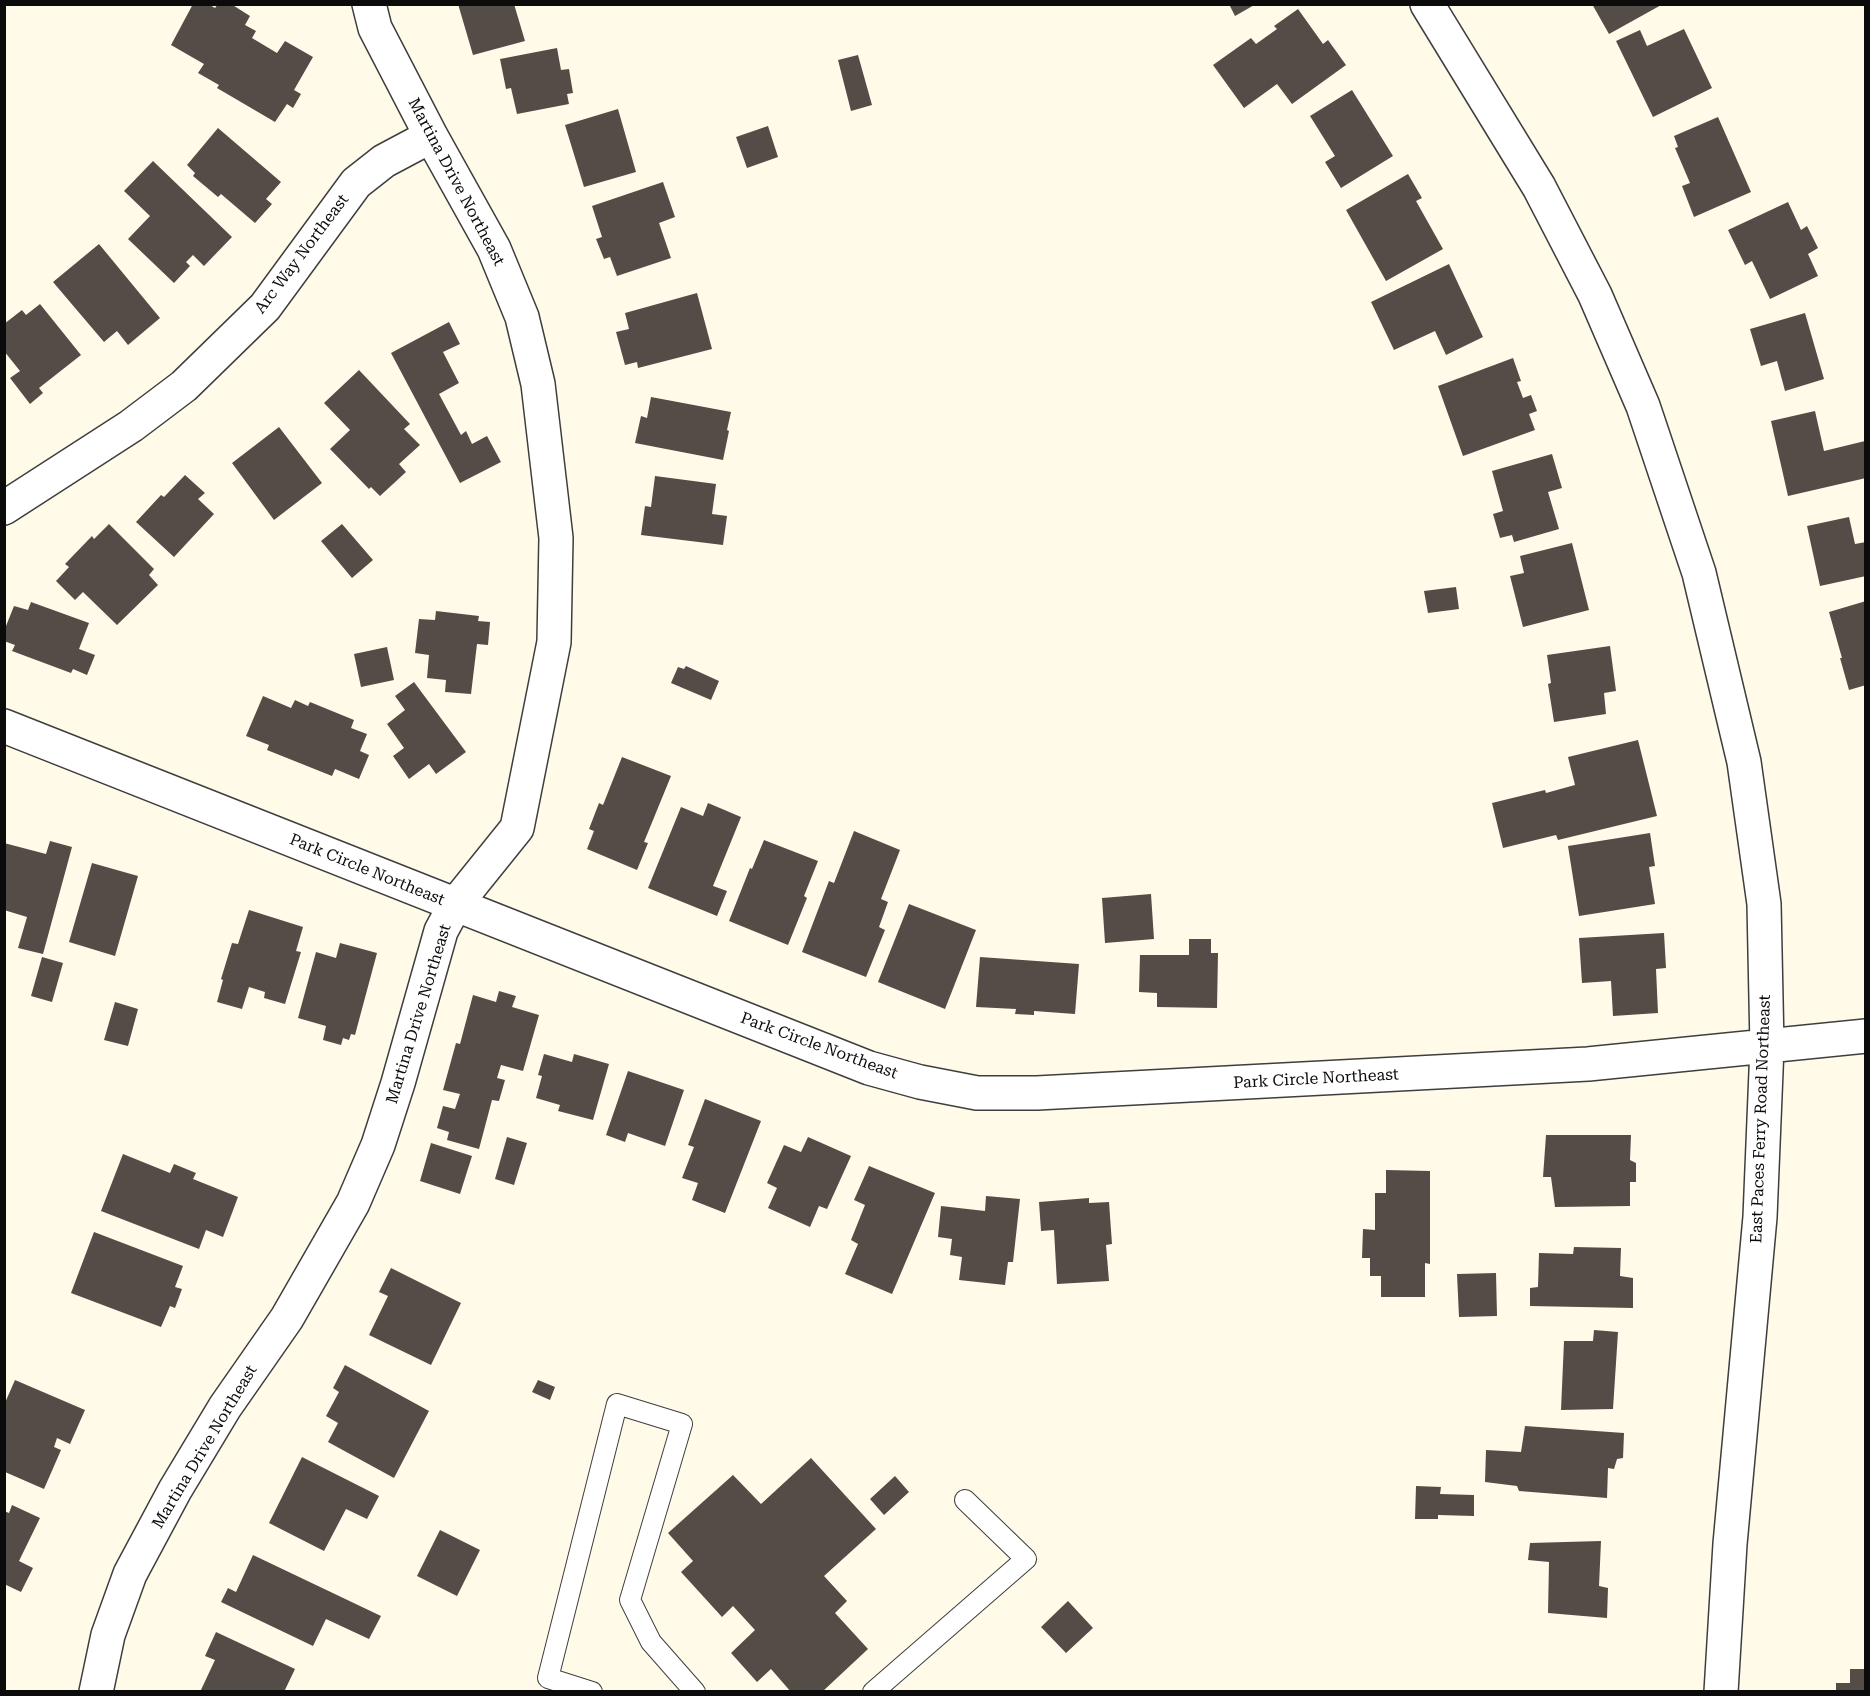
<!DOCTYPE html>
<html>
<head>
<meta charset="utf-8">
<style>
  body { margin:0 }
  #map { position:relative; width:1870px; height:1696px; overflow:hidden; background:#fffbe8; font-family:"Roboto Serif",serif }
  canvas { display:block }
  .frame { position:absolute; inset:0; border:6px solid #0b0b0b; pointer-events:none }
</style>
</head>
<body>
<div id="map">
<canvas width="1870" height="1696"></canvas>
<div class="frame"></div>
</div>
<script>
const c = document.querySelector('canvas').getContext('2d');
c.lineJoin = 'round';
function paint(path, color) { c.fillStyle = color; c.fill(path, 'evenodd'); }
function trace(path, color, width, dash) { c.strokeStyle = color; c.lineWidth = width; c.lineCap = dash ? 'butt' : 'round'; c.setLineDash(dash || []); c.stroke(path); }
function drawText(font, color, halo, rows, align = 'center') {
  c.font = font + ' "Roboto Serif",serif'; c.lineWidth = 6; c.setLineDash([]); c.textBaseline = 'middle'; c.strokeStyle = halo; c.fillStyle = color; for (const [text, x, y, turn = 0] of rows) {
    c.save(); c.translate(x, y); c.rotate((+turn || 0) * Math.PI / 180); c.textAlign = isNaN(turn) ? turn : align; if (halo) c.strokeText(text, 0, 0); c.fillText(text, 0, 0); c.restore();
  }
}
paint(new Path2D(`
  M193 4H208L215 8 218 4H231L250 16 245 25 256 31 252 38 277 53 285 41 313 57 294 90 301 94 293 108 287 104 275 122 217 88 219 85 198 73 204 64 171 45Z
  M458 4H514L525 41 473 55Z
  M1229 4H1256L1235 16Z
  M1592 4H1663L1609 34Z
  M1298 9 1323 44 1328 40 1346 65 1292 104 1277 84 1244 108 1213 65 1251 38 1256 44 1277 29 1274 26Z
  M1684 29 1712 88 1653 117 1616 41 1640 30 1647 46Z
  M557 48 561 70 569 69 573 93 567 94 569 104 517 114 511 88 506 89 500 59Z
  M858 55 872 105 851 111 838 60Z
  M1352 90 1393 156 1341 188 1325 162 1335 156 1310 116Z
  M618 109 636 172 584 187 565 125Z
  M1718 117 1751 192 1694 217 1682 186 1690 183 1675 148 1678 147 1674 136Z
  M768 126 778 157 747 168 736 137Z
  M218 128 281 182 266 199 272 204 255 223 221 194 218 197 193 176 195 173 187 165Z
  M153 161 232 237 204 266 193 255 186 262 190 266 174 283 128 239 150 216 124 191Z
  M1408 174 1422 198 1416 201 1443 249 1386 281 1346 210Z
  M663 182 675 217 659 223 671 258 617 276 610 257 604 259 596 239 602 237 592 206Z
  M1788 202 1801 230 1807 226 1818 248 1808 254 1818 276 1770 299 1752 261 1745 265 1728 230Z
  M99 244 160 318 128 345 117 331 104 342 53 282Z
  M1449 264 1483 337 1446 355 1435 331 1394 350 1371 302Z
  M697 293 712 349 638 368 637 362 625 365 616 332 629 329 625 313Z
  M40 304 81 355 39 388 43 393 30 404 10 378 20 371 4 351V324L22 310 26 315Z
  M1805 313 1824 379 1785 391 1777 361 1761 366 1750 329Z
  M449 322 460 344 443 352 459 383 439 394 461 435 466 431 472 444 487 436 501 462 460 483 391 353Z
  M1513 358 1521 381 1517 382 1523 398 1531 395 1537 411 1529 414 1535 430 1463 456 1438 386Z
  M359 370 410 424 404 429 420 445 399 464 406 472 380 496 371 487 369 489 330 449 350 430 324 403Z
  M651 397 731 412 727 430 729 431 723 460 635 443 641 416 647 418Z
  M1815 411 1824 451 1865 441 1866 478 1788 496 1771 421Z
  M279 427 322 483 274 520 232 463Z
  M1552 454 1562 488 1548 492 1559 529 1514 542 1512 535 1500 538 1493 514 1503 511 1492 471Z
  M185 475 205 493 198 499 214 514 174 557 136 522 161 495 164 497Z
  M655 476 716 484 712 514 727 516 723 545 641 535 645 506 651 507Z
  M1849 517 1855 544 1866 542V576L1820 586 1807 526Z
  M109 524 154 569 149 575 158 585 117 625 83 592 75 600 56 581 69 567 65 564 92 536 94 539Z
  M342 524 373 560 352 578 321 541Z
  M1572 543 1589 610 1523 627 1510 576 1524 573 1520 556Z
  M1456 587 1459 609 1428 613 1424 591Z
  M1866 601V685L1849 690 1840 658H1842L1829 612Z
  M31 602 89 623 79 649 95 655 87 675 73 669 71 673 12 651 15 645 4 641V631L14 606 28 610Z
  M436 611 479 616 478 621 490 622 488 645 477 644 471 694 445 692 446 680 427 678 429 655 415 653 419 619 435 620Z
  M1610 646 1616 691 1604 693 1606 714 1554 722 1548 684 1551 683 1547 655Z
  M387 647 394 680 361 687 354 654Z
  M686 666 719 681 711 700 671 683 678 667 684 669Z
  M414 682 466 752 436 774 429 764 409 779 393 756 404 748 387 724 405 710 395 696Z
  M263 696 291 708 295 700 308 706 310 702 354 720 351 728 367 734 360 751 369 755 359 779 335 769 332 776 267 750 269 745 246 736Z
  M1638 740 1657 816 1558 840 1556 835 1503 848 1492 803 1545 790 1546 793 1575 785 1568 757Z
  M622 757 671 776 644 842 648 843 637 870 587 849 594 831 589 829 599 803 603 805Z
  M708 803 741 817 713 886 727 891 717 916 648 888 681 807 703 816Z
  M854 831 900 850 881 899 888 902 879 927 885 930 866 977 802 952 829 881 834 883Z
  M1650 833 1655 866 1649 867 1655 904 1579 916 1568 846Z
  M764 840 818 861 804 896 807 898 788 945 729 921 750 868 752 869Z
  M50 841 72 847 43 954 18 948 27 917 4 910V843L46 854Z
  M92 863 138 876 115 956 69 942Z
  M1151 894 1154 939 1105 943 1102 898Z
  M909 904 976 930 945 1009 878 982Z
  M249 910 303 927 296 951 301 952 285 1004 264 998 265 992 249 987 242 1009 217 1002 223 980 221 979 232 943 238 944Z
  M1664 933 1666 968 1656 969 1658 1013 1613 1016 1611 981 1582 983 1579 938Z
  M1189 939H1211V953H1218L1217 1008 1157 1007V993L1139 992 1140 955H1189Z
  M340 943 377 953 355 1035 351 1034 349 1040 343 1038 341 1045 323 1040 326 1026 298 1018 316 952 336 958Z
  M42 957 63 963 52 1002 31 996Z
  M980 957 1079 964 1075 1014 1034 1011V1015L1015 1014 1016 1009 976 1007Z
  M499 991 516 996 512 1007 539 1015 523 1071 501 1065 497 1078 505 1080 499 1101 492 1100 479 1149 447 1140 449 1132 437 1128 443 1106 455 1109 460 1094 443 1090 456 1043 460 1044 473 995 496 1002Z
  M115 1002 138 1009 128 1046 104 1040Z
  M544 1054 572 1062 574 1054 609 1064 593 1120 558 1111 560 1105 536 1098 542 1076 538 1075Z
  M628 1071 684 1090 665 1146 628 1133 625 1142 606 1135Z
  M705 1099 761 1121 725 1213 692 1200 698 1183 682 1178 694 1147 688 1145Z
  M1546 1135H1631L1630 1160 1636 1163V1182H1630V1206L1555 1207 1551 1177H1543Z
  M507 1137 527 1143 514 1185 495 1179Z
  M808 1137 851 1156 827 1209 819 1206 810 1227 768 1208 777 1188 767 1183 784 1145 801 1152Z
  M431 1143 472 1156 460 1194 420 1181Z
  M123 1154 170 1173 174 1164 196 1173 193 1179 238 1197 223 1237 206 1230 199 1249 101 1211Z
  M869 1166 935 1193 892 1294 845 1274 858 1244 851 1240 865 1205 854 1200Z
  M1386 1170 1430 1171V1264L1425 1263V1297H1381V1276H1370V1258H1362L1363 1229 1375 1230V1193H1386Z
  M986 1196 1020 1199 1013 1262H1008L1005 1285 959 1280 962 1257 950 1255 952 1239 938 1237 941 1206 985 1211Z
  M1089 1198V1203L1109 1202 1112 1244 1106 1245 1109 1281 1057 1284 1054 1230 1041 1231 1039 1202Z
  M94 1232 183 1266 175 1287 182 1289 175 1308 170 1306 161 1327 71 1293Z
  M1574 1247 1621 1248 1620 1276 1633 1278V1308L1530 1306V1288L1538 1287 1539 1253 1573 1254Z
  M391 1268 461 1303 431 1365 369 1335 388 1296 379 1292Z
  M1496 1273 1497 1316 1459 1317 1457 1274Z
  M1594 1330 1618 1332 1613 1409 1561 1410 1564 1341H1593Z
  M345 1365 429 1411 394 1478 328 1442 338 1423 326 1416 339 1392 333 1388Z
  M15 1380 85 1410 70 1444 57 1438 54 1447 61 1450 44 1489 5 1472 6 1466 4 1465V1405Z
  M538 1380 555 1387 550 1400 532 1392Z
  M1525 1426 1624 1433 1623 1458 1617 1459 1614 1469 1608 1468 1607 1498 1519 1491 1517 1486 1485 1482 1486 1450 1521 1452Z
  M302 1457 379 1496 367 1519 346 1509 324 1551 269 1523Z
  M811 1458 876 1529 824 1576 847 1601 835 1613 868 1649 822 1692H791L771 1669 757 1682 731 1653 755 1630 733 1606 722 1617 681 1572 693 1561 668 1533 733 1475 761 1504Z
  M895 1476 909 1492 884 1515 870 1499Z
  M1416 1486 1441 1487 1440 1494 1474 1495V1516L1438 1515V1519H1415Z
  M12 1505 40 1518 19 1561 33 1568 21 1592 4 1584V1511L9 1513Z
  M440 1530 480 1550 457 1596 417 1576Z
  M1601 1541 1599 1586 1608 1588 1607 1618 1548 1613 1549 1562 1528 1560 1530 1543Z
  M253 1555 381 1616 369 1639 326 1619 313 1646 221 1602 228 1588 236 1592Z
  M1068 1601 1093 1628 1066 1653 1041 1627Z
  M216 1632 295 1669 284 1692H200L215 1660 205 1656Z
  M1850 1669H1866V1692H1836V1683H1850Z`), '#544c47');
const service = new Path2D(`
  M592 1692 548 1678 617 1404 682 1424 630 1600 651 1642 695 1692
  M873 1692 1026 1559 965 1500`);
const minor = new Path2D(`
  M1427 4 1539 187 1595 295 1643 406 1699 573 1744 762 1764 904 1767 1047 1760 1217 1730 1544 1721 1692
  M4 508 131 426 184 386 265 307 356 183 384 161 431 136
  M4 726 869 1068 920 1082 977 1093H1037L1588 1064 1866 1036
  M96 1692 108 1635 130 1574 175 1490 225 1407 287 1318 353 1203 378 1145 398 1083 441 931 455 905 517 828 554 642 556 538 538 384 522 317 494 249 431 136 375 28 369 4`);
trace(service, '#3e3e3e', 22);
trace(minor, '#3e3e3e', 36);
trace(service, '#fff', 20);
trace(minor, '#fff', 33);
drawText('16px', '#0b0b0b', '#fff', [
  ["Martina Drive Northeast",456,182,62],
  ["Arc Way Northeast",302,254,-53],
  ["Park Circle Northeast",367,870,22],
  ["Martina Drive Northeast",419,1014,-73],
  ["Park Circle Northeast",819,1046,20],
  ["Park Circle Northeast",1316,1079,-3],
  ["East Paces Ferry Road Northeast",1761,1119,-88],
  ["Martina Drive Northeast",205,1447,-59]
]);
</script>
</body>
</html>
